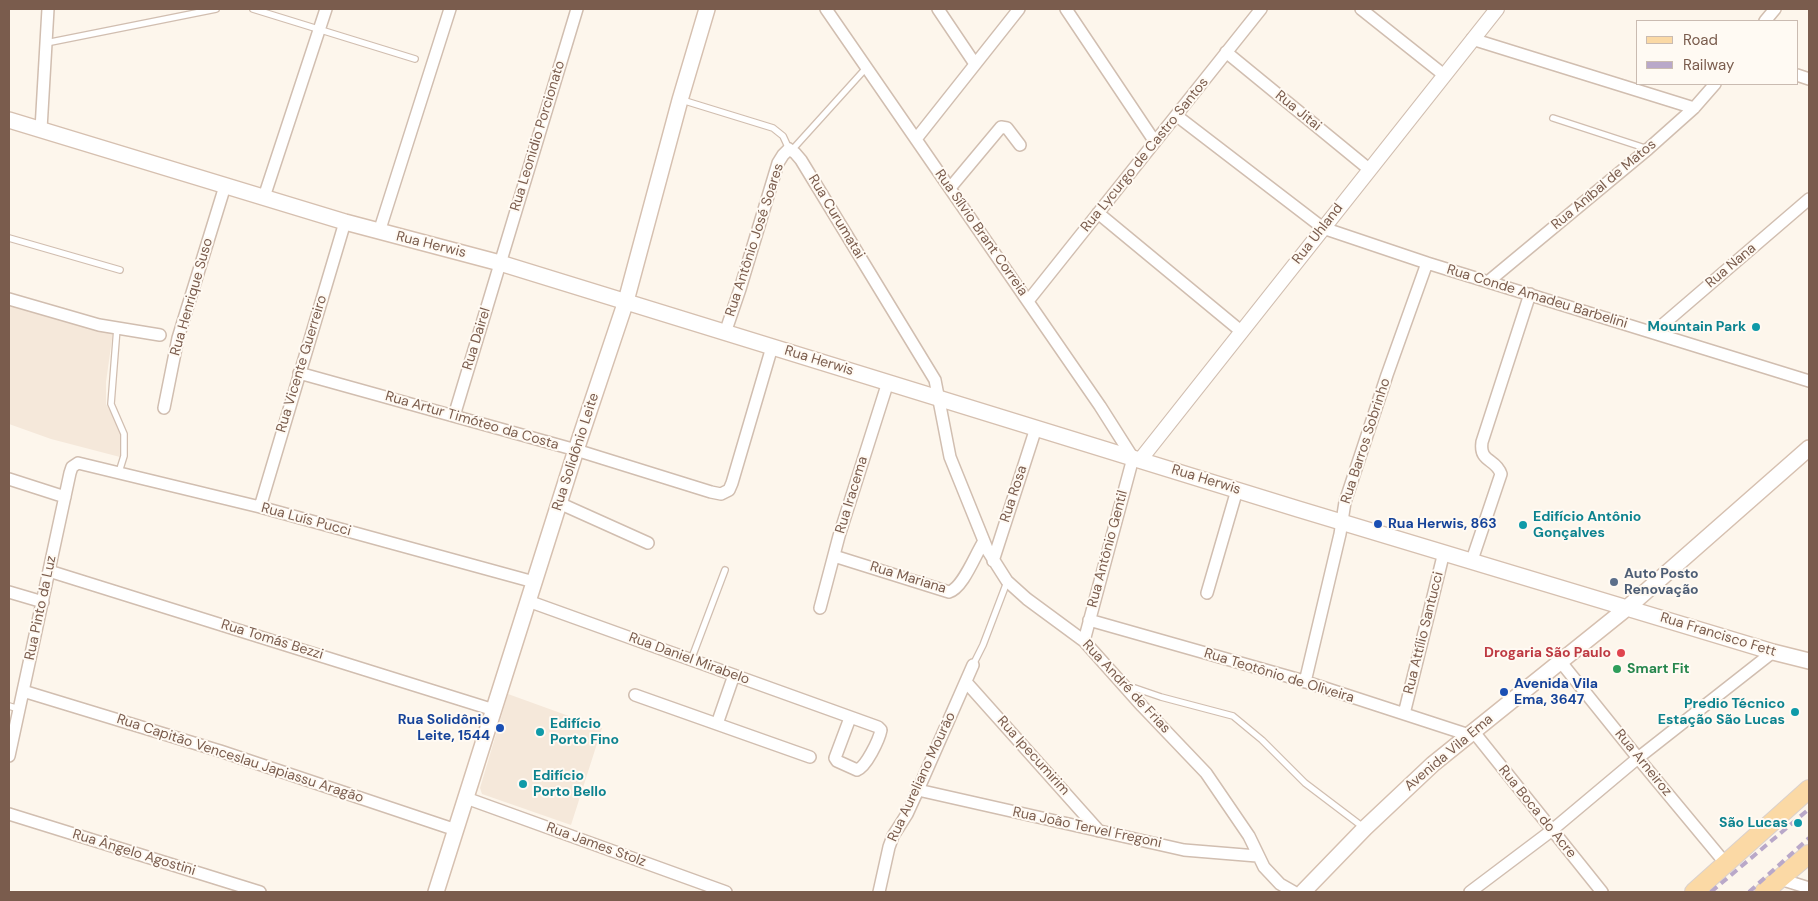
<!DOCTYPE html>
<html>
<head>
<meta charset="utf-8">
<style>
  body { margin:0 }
  #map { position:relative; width:1818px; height:901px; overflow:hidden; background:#fdf6ec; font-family:"DM Sans",sans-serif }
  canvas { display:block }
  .frame { position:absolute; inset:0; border:10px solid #7a5c4d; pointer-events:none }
  .legend { position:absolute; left:1636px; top:20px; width:162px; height:65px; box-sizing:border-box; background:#fffaf3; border:1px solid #cabbb1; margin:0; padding:6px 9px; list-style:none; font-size:15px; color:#7a5c4d }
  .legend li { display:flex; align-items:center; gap:10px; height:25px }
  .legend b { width:25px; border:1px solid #cabbb1 }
</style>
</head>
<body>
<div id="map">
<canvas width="1818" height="901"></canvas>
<div class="frame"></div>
<ul class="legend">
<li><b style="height:6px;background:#fbd9a5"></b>Road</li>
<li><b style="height:6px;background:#b9a8c9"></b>Railway</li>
</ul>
</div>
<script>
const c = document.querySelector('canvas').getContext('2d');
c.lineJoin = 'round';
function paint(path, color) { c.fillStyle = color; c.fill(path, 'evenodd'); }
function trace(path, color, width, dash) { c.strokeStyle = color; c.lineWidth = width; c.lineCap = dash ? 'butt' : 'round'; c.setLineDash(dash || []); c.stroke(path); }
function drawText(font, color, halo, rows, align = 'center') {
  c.font = font + ' "DM Sans",sans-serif'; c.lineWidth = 4; c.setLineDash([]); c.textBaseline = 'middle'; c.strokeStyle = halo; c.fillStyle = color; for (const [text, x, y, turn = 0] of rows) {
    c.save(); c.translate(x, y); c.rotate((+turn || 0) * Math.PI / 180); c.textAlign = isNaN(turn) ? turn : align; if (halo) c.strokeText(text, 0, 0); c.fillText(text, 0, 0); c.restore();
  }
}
paint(new Path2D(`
  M9 303 113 332 106 382V404L118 425 125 432 120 457 51 439 9 424Z
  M508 694 602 728 571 825 482 794 480 788Z`), '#f5e8da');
const service = new Path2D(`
  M253 9 415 59
  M46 43 216 9
  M682 100 773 128 783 136 789 149
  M1553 118 1648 149
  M792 150 867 67
  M9 238 120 270
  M117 328 111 404 124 434V456L119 472
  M691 660 725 570
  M973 665 983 645 1007 582
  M1126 685 1161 697 1233 716 1262 740 1305 783 1363 827
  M9 706 19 709`);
const minor = new Path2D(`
  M826 9 1100 406 1133 458 1084 641
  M938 9 975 64
  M1066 9 1155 142
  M1361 9 1444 75
  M1765 21 1775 9
  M1472 39 1694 108
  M1226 52 1370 170
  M1797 75 1809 79
  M1177 116 1323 228 1427 263 1809 381
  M41 129 48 9
  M916 139 1019 9
  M950 188 1001 127 1007 128 1020 145
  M264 197 326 9
  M1098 213 1242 332
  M379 232 450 9
  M1489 281 1648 149 1694 108 1715 84
  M9 299 99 325 160 335
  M1028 301 1261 9
  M725 333 740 289 778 163 783 155 789 149 795 153 801 160 935 380 950 457 988 551 1000 570 1007 581 1027 599 1084 641 1142 706 1206 773 1249 836 1264 867 1280 884 1294 892
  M1653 333 1809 199
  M299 373 576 450 711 492 721 494 729 490 732 483 772 347
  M164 408 178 338 225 186
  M454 416 577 9
  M9 479 65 497
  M559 503 648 543
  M260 507 345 222
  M834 556 949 592C963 588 975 555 984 541
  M1472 560 1501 474C1496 458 1479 463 1482 442L1530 294
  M993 561 1036 428
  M49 571 494 710
  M9 592 43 602
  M1207 593 1237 490
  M528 601 878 727 881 730C879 740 866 767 857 770L837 761 835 758 850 718
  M820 608 839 536 888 382
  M1089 620 1297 679 1469 735
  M1560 661 1638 758 1726 864
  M966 682 1099 831
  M1305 682 1340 534 1345 502 1387 375 1427 263
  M23 691 220 751 456 830
  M635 695 810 757
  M1404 714 1444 552
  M717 724 734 675
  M1473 731 1602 892
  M9 756 70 473 72 467 78 463 260 507 534 582
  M918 790 1184 850 1257 856
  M466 798 726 892
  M9 814 260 892
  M1780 879 1809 888
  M879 892 889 847 893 836 907 814 918 790 973 665
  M1470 892 1551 831 1638 758 1773 652`);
const tertiary = new Path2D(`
  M1140 460 1497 9`);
const secondary = new Path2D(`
  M9 120 345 222 500 263 1298 509 1773 652 1809 661
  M436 892 576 450 626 301 680 100 707 9
  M1303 892 1365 828 1433 764 1627 608 1809 448`);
const primary = new Path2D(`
  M1694 892 1809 789
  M1764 892 1809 854`);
trace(service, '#d1beb0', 8);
trace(minor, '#d1beb0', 14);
trace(tertiary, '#d1beb0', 16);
trace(secondary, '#d6c0b0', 18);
trace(primary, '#dad1cd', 20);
trace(service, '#fff', 5.5);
trace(minor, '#fff', 11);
trace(tertiary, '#fff', 14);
trace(secondary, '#fff', 15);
trace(primary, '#fbd9a5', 18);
trace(new Path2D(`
  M1711 892 1809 809
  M1749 892 1809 838`), '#b9a8c9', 4, [8, 5]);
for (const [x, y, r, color] of [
  [1756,327,5,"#0f9aa8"],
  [1378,524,5,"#1a4fb4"],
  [1523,525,5,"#0f9aa8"],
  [1614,582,5,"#5c6f8a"],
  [1621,653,5,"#e0444e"],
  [1617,669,5,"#2e9e5b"],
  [1504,692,5,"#1a4fb4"],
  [1795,712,5,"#0f9aa8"],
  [500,728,5,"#1a4fb4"],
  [540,732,5,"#0f9aa8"],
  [523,784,5,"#0f9aa8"],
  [1798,823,5,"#0f9aa8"]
]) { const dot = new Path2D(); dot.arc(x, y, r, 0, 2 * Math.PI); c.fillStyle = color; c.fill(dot); trace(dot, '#fffaf3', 2); }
drawText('14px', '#7a5c4d', '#fffaf3', [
  ["Rua Jitai",1298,111,39],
  ["Rua Leonidio Porcionato",538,136,-73],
  ["Rua Lycurgo de Castro Santos",1145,155,-51],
  ["Rua Aníbal de Matos",1604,185,-40],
  ["Rua Curumatai",836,217,59],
  ["Rua Sílvio Brant Correia",981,233,55],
  ["Rua Uhland",1318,234,-52],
  ["Rua Antônio José Soares",755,240,-72],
  ["Rua Herwis",431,245,14],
  ["Rua Nana",1731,266,-40],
  ["Rua Henrique Suso",192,297,-74],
  ["Rua Conde Amadeu Barbelini",1537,297,17],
  ["Rua Dairel",477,339,-73],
  ["Rua Herwis",819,361,17],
  ["Rua Vicente Guerreiro",302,364,-73],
  ["Rua Artur Timóteo da Costa",472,421,16],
  ["Rua Barros Sobrinho",1366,441,-72],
  ["Rua Solidônio Leite",576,452,-72],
  ["Rua Herwis",1206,480,17],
  ["Rua Rosa",1014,494,-72],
  ["Rua Iracema",852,495,-73],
  ["Rua Luís Pucci",306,520,15],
  ["Rua Antônio Gentil",1108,549,-75],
  ["Rua Mariana",908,578,17],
  ["Rua Pinto da Luz",41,608,-78],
  ["Rua Attílio Santucci",1424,633,-76],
  ["Rua Francisco Fett",1718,635,17],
  ["Rua Tomás Bezzi",272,640,17],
  ["Rua Daniel Mirabelo",689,659,20],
  ["Rua Teotônio de Oliveira",1279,676,17],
  ["Rua André de Frias",1126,687,47],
  ["Avenida Vila Ema",1449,753,-40],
  ["Rua Ipecumirim",1033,756,48],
  ["Rua Capitão Venceslau Japiassu Aragão",240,759,18],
  ["Rua Arneiroz",1643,763,51],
  ["Rua Aureliano Mourão",922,777,-65],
  ["Rua Boca do Acre",1537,812,51],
  ["Rua João Tervel Fregoni",1087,828,12],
  ["Rua James Stolz",596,845,20],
  ["Rua Ângelo Agostini",134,853,17]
]);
drawText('bold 14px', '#0d838f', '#fffaf3', [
  ["Mountain Park",1746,327],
  ["Edifício Antônio",1533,517,"left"],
  ["Gonçalves",1533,533,"left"],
  ["Predio Técnico",1785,704],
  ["Estação São Lucas",1785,720],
  ["Edifício",550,724,"left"],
  ["Porto Fino",550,740,"left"],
  ["Edifício",533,776,"left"],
  ["Porto Bello",533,792,"left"],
  ["São Lucas",1788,823]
], 'right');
drawText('bold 14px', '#164399', '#fffaf3', [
  ["Rua Herwis, 863",1388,524],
  ["Avenida Vila",1514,684],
  ["Ema, 3647",1514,700],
  ["Rua Solidônio",490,720,"right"],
  ["Leite, 1544",490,736,"right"]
], 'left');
drawText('bold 14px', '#4e5e75', '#fffaf3', [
  ["Auto Posto",1624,574],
  ["Renovação",1624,590]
], 'left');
drawText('bold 14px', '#be3a42', '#fffaf3', [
  ["Drogaria São Paulo",1611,653]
], 'right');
drawText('bold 14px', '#27864d', '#fffaf3', [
  ["Smart Fit",1627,669]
], 'left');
</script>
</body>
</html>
